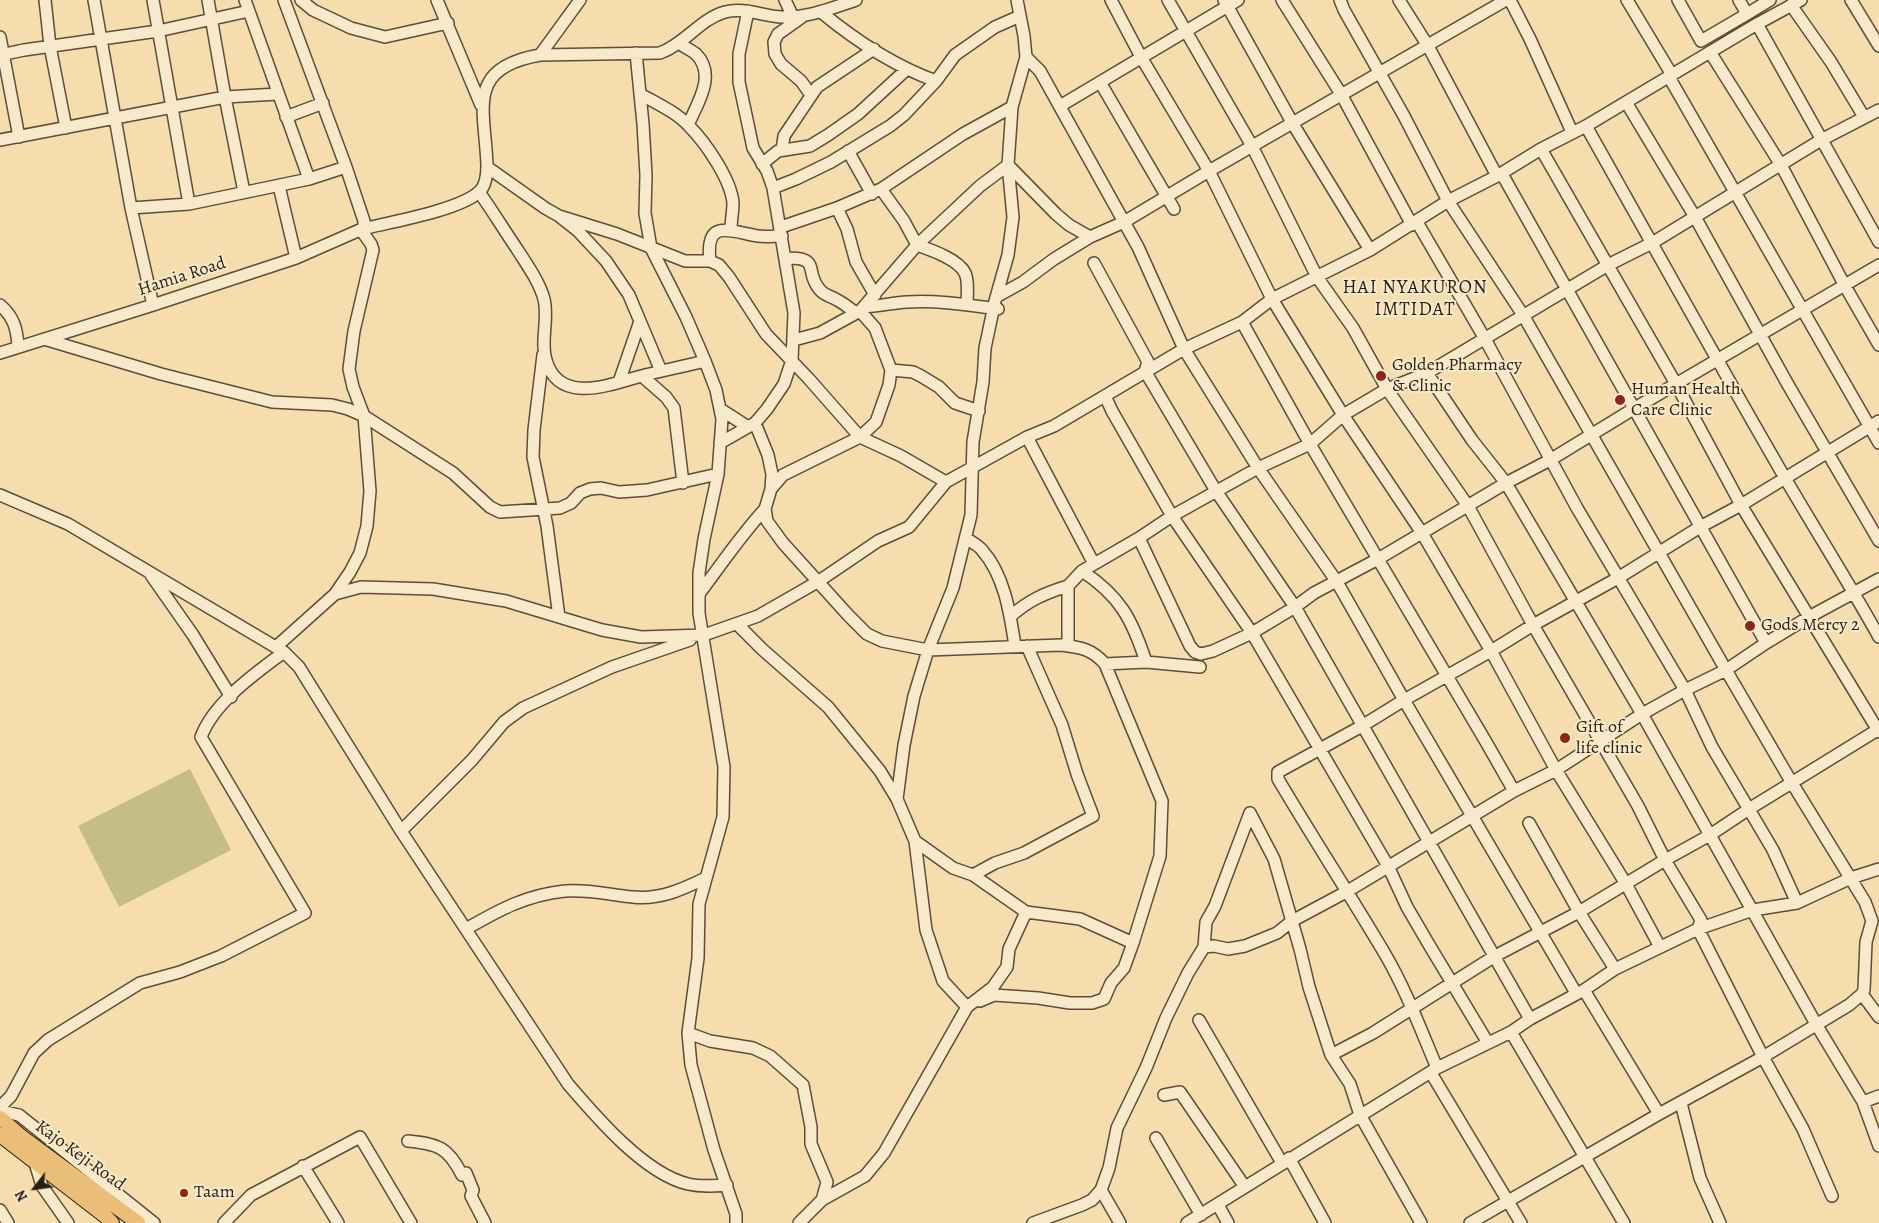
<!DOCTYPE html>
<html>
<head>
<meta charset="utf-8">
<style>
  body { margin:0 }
  #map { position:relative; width:1879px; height:1223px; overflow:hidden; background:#f5ddae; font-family:Alegreya,serif }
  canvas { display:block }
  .north { position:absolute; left:10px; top:1163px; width:50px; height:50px; -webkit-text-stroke:4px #f8e9ca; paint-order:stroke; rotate:240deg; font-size:14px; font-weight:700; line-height:20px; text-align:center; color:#2a1d12 }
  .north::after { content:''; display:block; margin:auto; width:18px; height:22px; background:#2a1d12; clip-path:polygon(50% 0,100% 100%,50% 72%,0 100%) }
</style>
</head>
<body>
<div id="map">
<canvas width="1879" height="1223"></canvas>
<div class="north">N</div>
</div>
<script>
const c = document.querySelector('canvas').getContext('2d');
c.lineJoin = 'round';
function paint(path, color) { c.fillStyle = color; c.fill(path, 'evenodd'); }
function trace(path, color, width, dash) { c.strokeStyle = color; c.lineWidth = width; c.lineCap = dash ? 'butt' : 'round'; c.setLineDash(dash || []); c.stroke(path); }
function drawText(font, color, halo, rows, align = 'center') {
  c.font = font + ' Alegreya,serif'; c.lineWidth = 4; c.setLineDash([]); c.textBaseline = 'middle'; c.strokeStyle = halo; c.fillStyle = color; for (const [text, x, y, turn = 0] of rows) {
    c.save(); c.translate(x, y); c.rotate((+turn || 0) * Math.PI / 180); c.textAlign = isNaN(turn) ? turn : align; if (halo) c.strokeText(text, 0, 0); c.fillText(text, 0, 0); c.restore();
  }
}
paint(new Path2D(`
  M190 769 231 850 119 907 78 826Z`), '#c4be85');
const minor = new Path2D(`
  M45 0 50 46 66 128
  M94 0 131 208 153 305
  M153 0 189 204
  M208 0 225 97 244 192
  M245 0 309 179
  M301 0 313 10 351 28 385 37 448 23
  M437 0 481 105
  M785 0 793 17
  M1111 0 1141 57 1209 171 1272 299 1343 415 1422 533 1491 651 1556 770 1626 884 1660 947
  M1168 0 1252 146 1317 277 1353 328 1387 389 1468 506 1533 625 1638 806 1665 860 1701 920 1698 929 1763 1057 1803 1129 1832 1196
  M1224 0 1293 124 1370 250
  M1282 0 1341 94 1412 225
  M1340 0 1344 10 1404 116 1448 201 1523 315 1726 670 1792 783 1865 902 1872 921 1866 942 1864 990 1862 994 1849 1005 1763 1057 1659 1114 1470 1223
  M1399 0 1428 46 1497 176
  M1510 0 1530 39 1572 132
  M1627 0 1672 75
  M1678 0 1701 41 1747 14
  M1739 0 1747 14 1770 0
  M1851 0 1879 46
  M1791 5 1831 62 1864 117
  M802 17 778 34 774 42 775 54 781 64 801 81 811 95
  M1757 24 1879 242
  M0 37 19 137
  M679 43C684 47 691 50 696 54 717 75 697 104 688 125
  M1710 52 1781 165 1845 286 1879 345
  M636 53 643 124 646 175 645 213 651 248 686 317 705 361 716 390 722 419 718 474 704 539 699 573V613L724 767 723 817 699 904 698 958 688 1033 691 1065 714 1150 736 1214V1223
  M0 55 24 50 158 31 249 11
  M540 55 660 53C685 44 700 19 725 12 744 7 763 16 782 17 808 18 832 8 856 0
  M1026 57 1040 71 1124 222 1138 247 1184 349 1258 468 1337 582 1404 700 1576 993
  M1669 77 1879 443
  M936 81 955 55 995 27 1020 16
  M1100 82 1174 209
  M640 94C656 103 676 112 689 126 705 142 731 179 733 203 733 211 731 221 731 230
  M1626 102 1695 217 1787 383 1879 541
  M1060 106 1238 0
  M286 117 323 103
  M1586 126C1652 243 1717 361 1785 478 1816 531 1849 583 1879 637
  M0 140 225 97 278 94
  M1541 149 1676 384 1741 505 1879 732
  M782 150 784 136 817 87 874 49
  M848 151 872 194
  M762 164 778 151 810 146 828 135 858 114 907 69
  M487 167 545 208 559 216 578 231 606 261 629 295 661 371
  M1502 174 1766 643
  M279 186 296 258
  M773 188 796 179 831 162 890 126 904 115 936 81C894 66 855 40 821 12
  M881 189 904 221 917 245C931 250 958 259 965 273 969 281 967 295 967 304
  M479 192C492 210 504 230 517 249 527 265 539 281 544 299 549 320 540 341 546 360 559 407 614 383 645 375 665 370 685 366 705 361
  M131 208 189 204 309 179 346 167
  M837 208 847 229 856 262 875 295
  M559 216 617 234 685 261H710L719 265 729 277 766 334 809 379 860 437 901 456 946 482
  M1417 222 1485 339 1577 508 1685 690 1712 747 1773 850 1797 903
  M781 227 837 208 881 189 963 134 1012 107
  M362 229C391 222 461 210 480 191 486 185 487 173 487 165 485 109 465 68 540 55L580 0
  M785 258C823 257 803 271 820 290 825 296 831 296 837 300 844 303 850 309 856 313
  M710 261C705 218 729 231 758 236 765 237 774 236 782 236
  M1094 263 1148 362 1145 371 1216 491 1295 607 1530 1019
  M996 297 1023 282 1054 259 1090 237 1124 222 1209 171 1506 0
  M0 305C14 317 17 329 18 347
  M864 307C879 306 893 303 907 302 938 300 968 305 998 309
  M1242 322 1310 444 1486 742 1514 791
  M44 339 161 374 272 402 332 405 348 409 364 416 453 473 490 507 500 512 560 508 571 503 580 493 590 489 601 488 619 492 647 490 718 474
  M794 340 820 333 860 311 917 245 980 186 1008 165 1056 214 1069 225 1090 237
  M0 353 153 305 296 258 362 229 364 226V221L346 167 284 0
  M543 355 534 430 533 457 547 526 559 617
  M891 370 913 372 921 376 939 387 955 403 979 411
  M1427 373 1472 440 1506 483 1642 714 1816 1024 1863 1102 1879 1146
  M642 376 666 397 674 408 683 483
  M619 382 640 321
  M1105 396 1112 411 1172 516 1252 633 1388 866 1407 907 1428 943 1488 1043
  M720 409 748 427
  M755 423 768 455 772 474 771 489 765 509 767 521 783 543 848 615 867 634 882 641 928 650 1061 645C1080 647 1092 649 1105 664L1162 801 1160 856 1133 943 1080 919 1026 912 1009 949 1007 967 993 987 967 1007
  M1027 437 1094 564
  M720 443 755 423 767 409 784 384 792 360 794 313 773 188 767 171 753 148 739 82V54L748 11
  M771 489 783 475 860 437 876 422 889 385 891 370 875 328 860 311
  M0 495 68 524 284 652 299 667 401 831 568 1084C597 1118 645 1174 688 1184 701 1187 714 1186 727 1185
  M966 538C971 542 978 545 982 550 1005 576 1010 614 1015 646
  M1139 538 1190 646 1195 652 1201 654 1213 651 1252 633 1295 607 1314 593 1378 559 1506 483 1550 460 1635 408 1879 265
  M1082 571C1120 596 1132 619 1146 662
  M151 575 193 635 231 697
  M335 594 350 572 360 553 367 526 370 491 364 416 353 387 349 369 354 331 373 250 371 244 361 230
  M699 594C721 565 740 536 765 509
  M1010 617C1027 601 1045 593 1068 586
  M737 624 763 650 828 707 880 771 897 799 915 841 926 930 943 981 967 1007 884 1153 865 1176 822 1200 799 1223
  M277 646 335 594 361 587 433 589 506 601 602 630 641 637 704 635 758 616 819 581 878 541 909 527 946 482 1027 437 1054 426 1184 349 1242 322 1272 299 1370 250 1448 201 1497 176 1541 149 1586 126 1757 24 1801 0
  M1068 646V586L1082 571 1139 538 1172 516 1258 468 1310 444 1343 415 1387 389 1427 373 1608 265 1652 243 1821 140 1879 110
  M1105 664 1146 662 1200 667
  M897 799 904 745 914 696 928 650 953 588 971 515 973 442 983 382 985 348 995 301 1008 255 1013 217 1008 165 1012 107 1026 57 1024 36 1017 0
  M1250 813 1274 859 1300 949 1309 987 1331 1055 1350 1084 1360 1115 1421 1223
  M1529 823 1579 912 1615 969
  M401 831 472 760 504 722 523 708 612 667 690 640
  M915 841 953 868 973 875 1026 912
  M973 875 995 863 1024 853 1093 816 1077 774 1062 725 1027 646
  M466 929C499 910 526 895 565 891 589 889 610 895 633 897 660 900 683 889 706 878
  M1204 947 1214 946 1228 949 1245 946 1277 933 1292 921 1346 892 1514 791 1556 770 1642 714 1685 690 1726 670 1766 643 1809 617 1879 579
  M1584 990 1659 1114
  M1862 994 1879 1017
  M980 1001 994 995 1038 998 1070 1003H1092L1104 999 1111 983 1124 968 1133 943
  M1199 1020 1282 1163
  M1511 1032 1624 1223
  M688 1033 710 1041 753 1048 770 1056 803 1085 811 1127V1144L827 1182 822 1200
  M1331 1055 1373 1033 1495 956 1579 912 1665 860 1710 835 1749 809 1879 729
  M1437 1068C1421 1030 1406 990 1385 954 1350 895 1313 838 1278 779V772L1362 726 1404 700 1491 651 1533 625 1618 578 1700 527 1741 505 1879 421
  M1431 1073 1521 1223
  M1164 1095 1180 1092 1245 1187
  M1863 1102 1879 1096
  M1681 1103 1700 1178 1720 1223
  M0 1107 11 1096 34 1053 48 1040 140 983 180 972 221 956 305 913 201 737C214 702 256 673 284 652
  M0 1111 19 1115 154 1223
  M1156 1138 1201 1215
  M408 1141C438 1144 448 1147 462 1175L466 1173 473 1190 471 1196 485 1223
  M1289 1158 1325 1223
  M35 1163 42 1186 68 1223
  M303 1166 338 1223
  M1101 1190 1120 1223
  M1218 1205 1228 1223
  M0 1210 8 1223
  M224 1223 251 1195 360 1137 411 1223
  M1033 1223 1082 1205 1092 1200 1101 1190 1109 1168 1117 1128 1146 1068 1166 1018 1188 973 1204 947 1206 922 1215 906 1250 813
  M1187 1223 1437 1068 1511 1032 1530 1019 1584 990 1615 969 1698 929 1753 910 1797 903 1851 878 1879 869`);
const major = new Path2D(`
  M0 1118 23 1138 138 1223
  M0 1135 105 1216 112 1223`);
trace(minor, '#5d4d39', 14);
trace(major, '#2a1d12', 16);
trace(minor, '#f8e9ca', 11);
trace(major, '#eabe77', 14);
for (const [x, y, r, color] of [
  [1381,376,6,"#8f2418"],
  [1620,400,6,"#8f2418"],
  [1750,626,6,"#8f2418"],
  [1565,738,6,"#8f2418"],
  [184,1193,5,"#8f2418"]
]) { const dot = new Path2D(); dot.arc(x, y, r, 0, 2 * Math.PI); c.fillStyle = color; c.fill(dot); trace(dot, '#f8e9ca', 2); }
drawText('18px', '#2a1d12', '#f8e9ca', [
  ["Hamia Road",182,277,-18],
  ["Kajo Keji Road",80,1156,36]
]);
drawText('18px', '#2a1d12', '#f8e9ca', [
  ["Golden Pharmacy",1392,366],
  ["& Clinic",1392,387],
  ["Human Health",1631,390],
  ["Care Clinic",1631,411],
  ["Gods Mercy 2",1761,626],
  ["Gift of",1576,728],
  ["life clinic",1576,749],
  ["Taam",194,1193]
], 'left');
c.letterSpacing = '1px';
drawText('19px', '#2a1d12', '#f8e9ca', [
  ["HAI NYAKURON",1415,288],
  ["IMTIDAT",1415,310]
]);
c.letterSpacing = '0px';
</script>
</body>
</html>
